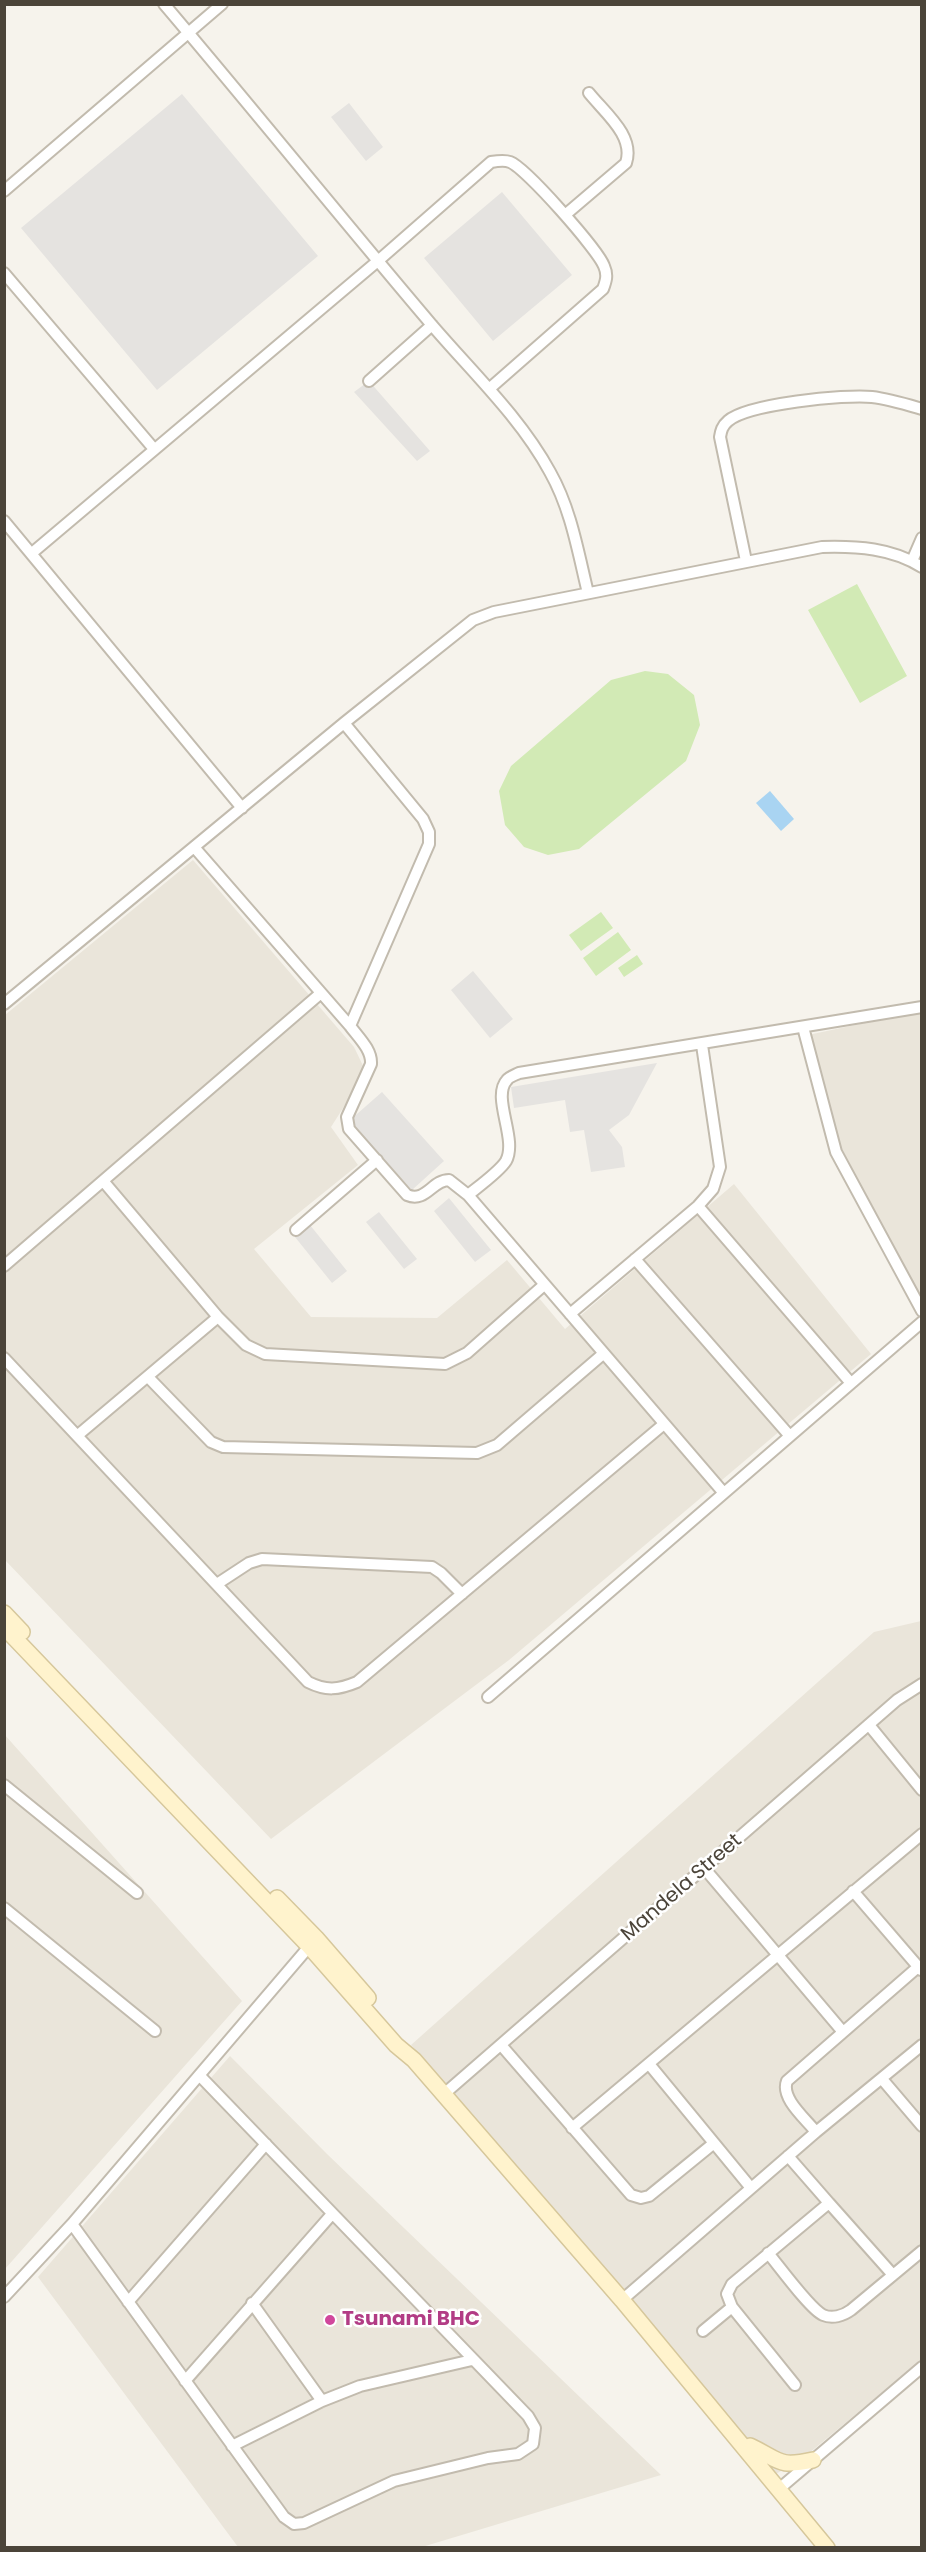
<!DOCTYPE html>
<html>
<head>
<meta charset="utf-8">
<style>
  body { margin:0 }
  #map { position:relative; width:926px; height:2552px; overflow:hidden; background:#f6f3ec; font-family:Poppins,sans-serif }
  canvas { display:block }
  .frame { position:absolute; inset:0; border:6px solid #4b4439; pointer-events:none }
</style>
</head>
<body>
<div id="map">
<canvas width="926" height="2552"></canvas>
<div class="frame"></div>
</div>
<script>
const c = document.querySelector('canvas').getContext('2d');
c.lineJoin = 'round';
function paint(path, color) { c.fillStyle = color; c.fill(path, 'evenodd'); }
function trace(path, color, width, dash) { c.strokeStyle = color; c.lineWidth = width; c.lineCap = dash ? 'butt' : 'round'; c.setLineDash(dash || []); c.stroke(path); }
function drawText(font, color, halo, rows, align = 'center') {
  c.font = font + ' Poppins,sans-serif'; c.lineWidth = 5; c.setLineDash([]); c.textBaseline = 'middle'; c.strokeStyle = halo; c.fillStyle = color; for (const [text, x, y, turn = 0] of rows) {
    c.save(); c.translate(x, y); c.rotate((+turn || 0) * Math.PI / 180); c.textAlign = isNaN(turn) ? turn : align; if (halo) c.strokeText(text, 0, 0); c.fillText(text, 0, 0); c.restore();
  }
}
paint(new Path2D(`
  M193 860 354 1047 366 1072 331 1127 358 1165 254 1249 311 1317 437 1318 507 1260 565 1329 734 1184 871 1354 509 1660 271 1839 5 1560V1015Z
  M921 1011V1307L830 1131 808 1035Z
  M921 1621V2360L802 2459 774 2475 411 2045 874 1632Z
  M4 1734 242 2001 5 2269H4Z
  M230 2056 327 2154 661 2475 422 2547H238L38 2277Z`), '#eae5da');
paint(new Path2D(`
  M857 584 907 676 860 703 808 610Z
  M645 671 668 674 694 695 700 725 686 761 579 849 548 855 524 847 505 825 499 791 511 766 611 680Z
  M601 912 613 928 581 951 569 935Z
  M618 932 631 950 596 976 583 958Z
  M637 955 643 964 624 977 618 968Z`), '#d2eab5');
paint(new Path2D(`
  M182 94 318 256 157 390 21 228Z
  M349 103 383 147 366 161 331 117Z
  M502 192 572 275 493 341 424 258Z
  M369 381 430 451 417 461 354 392Z
  M473 971 513 1019 490 1038 451 990Z
  M657 1063 629 1115 609 1130 622 1147 625 1167 591 1172 584 1130 570 1132 565 1100 514 1108 511 1087Z
  M382 1092 444 1161 412 1190 349 1121Z
  M449 1198 491 1250 475 1262 434 1211Z
  M379 1212 417 1259 404 1269 366 1222Z
  M310 1225 347 1271 332 1283 295 1237Z`), '#e5e3e0');
paint(new Path2D(`
  M770 791 794 819 781 831 756 803Z`), '#a9d4f2');
const street = new Path2D(`
  M164 4C254 110 341 218 431 324 472 372 520 417 550 472 571 509 578 552 588 593
  M4 191 222 4
  M565 215 626 163C635 136 605 113 589 93
  M4 273 154 449
  M369 381 432 325
  M4 521 242 808
  M32 553 379 260 491 162C497 161 505 160 510 162 526 168 598 250 604 266 608 275 606 281 603 289L489 389
  M746 561 720 437C721 431 722 426 728 421 747 404 845 394 872 397 889 399 905 404 922 409
  M912 561 922 538
  M344 723 423 819 429 832V844L350 1026
  M194 847 350 1026C359 1038 372 1050 371 1064L347 1117 349 1129 407 1195C426 1203 432 1180 449 1180L468 1195 723 1492
  M4 1004 344 723 473 620 494 612 822 547C857 546 892 548 922 567
  M803 1027 836 1152 922 1311
  M104 1182 218 1317 246 1345 265 1354 445 1364 467 1353 544 1285
  M468 1195C478 1187 500 1171 506 1161 518 1139 491 1097 507 1080 509 1077 515 1075 519 1073L922 1007
  M698 1206 850 1382
  M296 1230 377 1160
  M635 1259 789 1435
  M4 1266 321 993
  M570 1314 698 1206 713 1189 720 1167 702 1045
  M4 1358 308 1682C326 1691 338 1690 357 1682L664 1424
  M148 1377 211 1442 223 1447 477 1453 497 1445 603 1354
  M78 1435 218 1317
  M217 1584 249 1563 262 1559 432 1567 441 1573 462 1594
  M488 1697 922 1322
  M869 1725 922 1790
  M4 1785 137 1893
  M705 1869 843 2032
  M853 1891 921 1970
  M4 1908 155 2031
  M501 2045 631 2195 641 2198 649 2196 714 2143
  M649 2064 751 2188
  M882 2079 922 2126
  M444 2094 897 1700 922 1684
  M572 2128 922 1834
  M816 2132C806 2119 780 2098 787 2081L918 1967
  M788 2156 829 2203
  M72 2224 284 2517 294 2524 304 2523 394 2481 488 2458 518 2454 533 2444 535 2428 528 2416 200 2076
  M768 2253C779 2266 810 2309 823 2315 832 2319 843 2316 851 2310L922 2251
  M4 2297 72 2224 313 1942
  M622 2300 816 2132 922 2045
  M128 2302 266 2144
  M252 2303 322 2401
  M703 2331 732 2307
  M185 2381 332 2214
  M795 2385 732 2307 727 2294 732 2284 829 2203 893 2275
  M232 2446 322 2401 360 2386 472 2360
  M779 2489 922 2367`);
const secondary = new Path2D(`
  M4 1613 22 1632
  M4 1627 309 1946 396 2045 414 2060 622 2300 827 2548
  M277 1898 316 1938 368 1998
  M750 2446C780 2460 777 2468 813 2460`);
trace(street, '#c2bbae', 14);
trace(secondary, '#d6c79b', 18);
trace(street, '#fff', 10);
trace(secondary, '#fff3cd', 15);
for (const [x, y, r, color] of [
  [330,2320,6,"#d1479c"]
]) { const dot = new Path2D(); dot.arc(x, y, r, 0, 2 * Math.PI); c.fillStyle = color; c.fill(dot); trace(dot, '#fff', 2); }
drawText('20px', '#4b4439', '#fff', [
  ["Mandela Street",682,1888,-41]
]);
drawText('bold 20px', '#b23c85', '#fff', [
  ["Tsunami BHC",342,2320]
], 'left');
</script>
</body>
</html>
